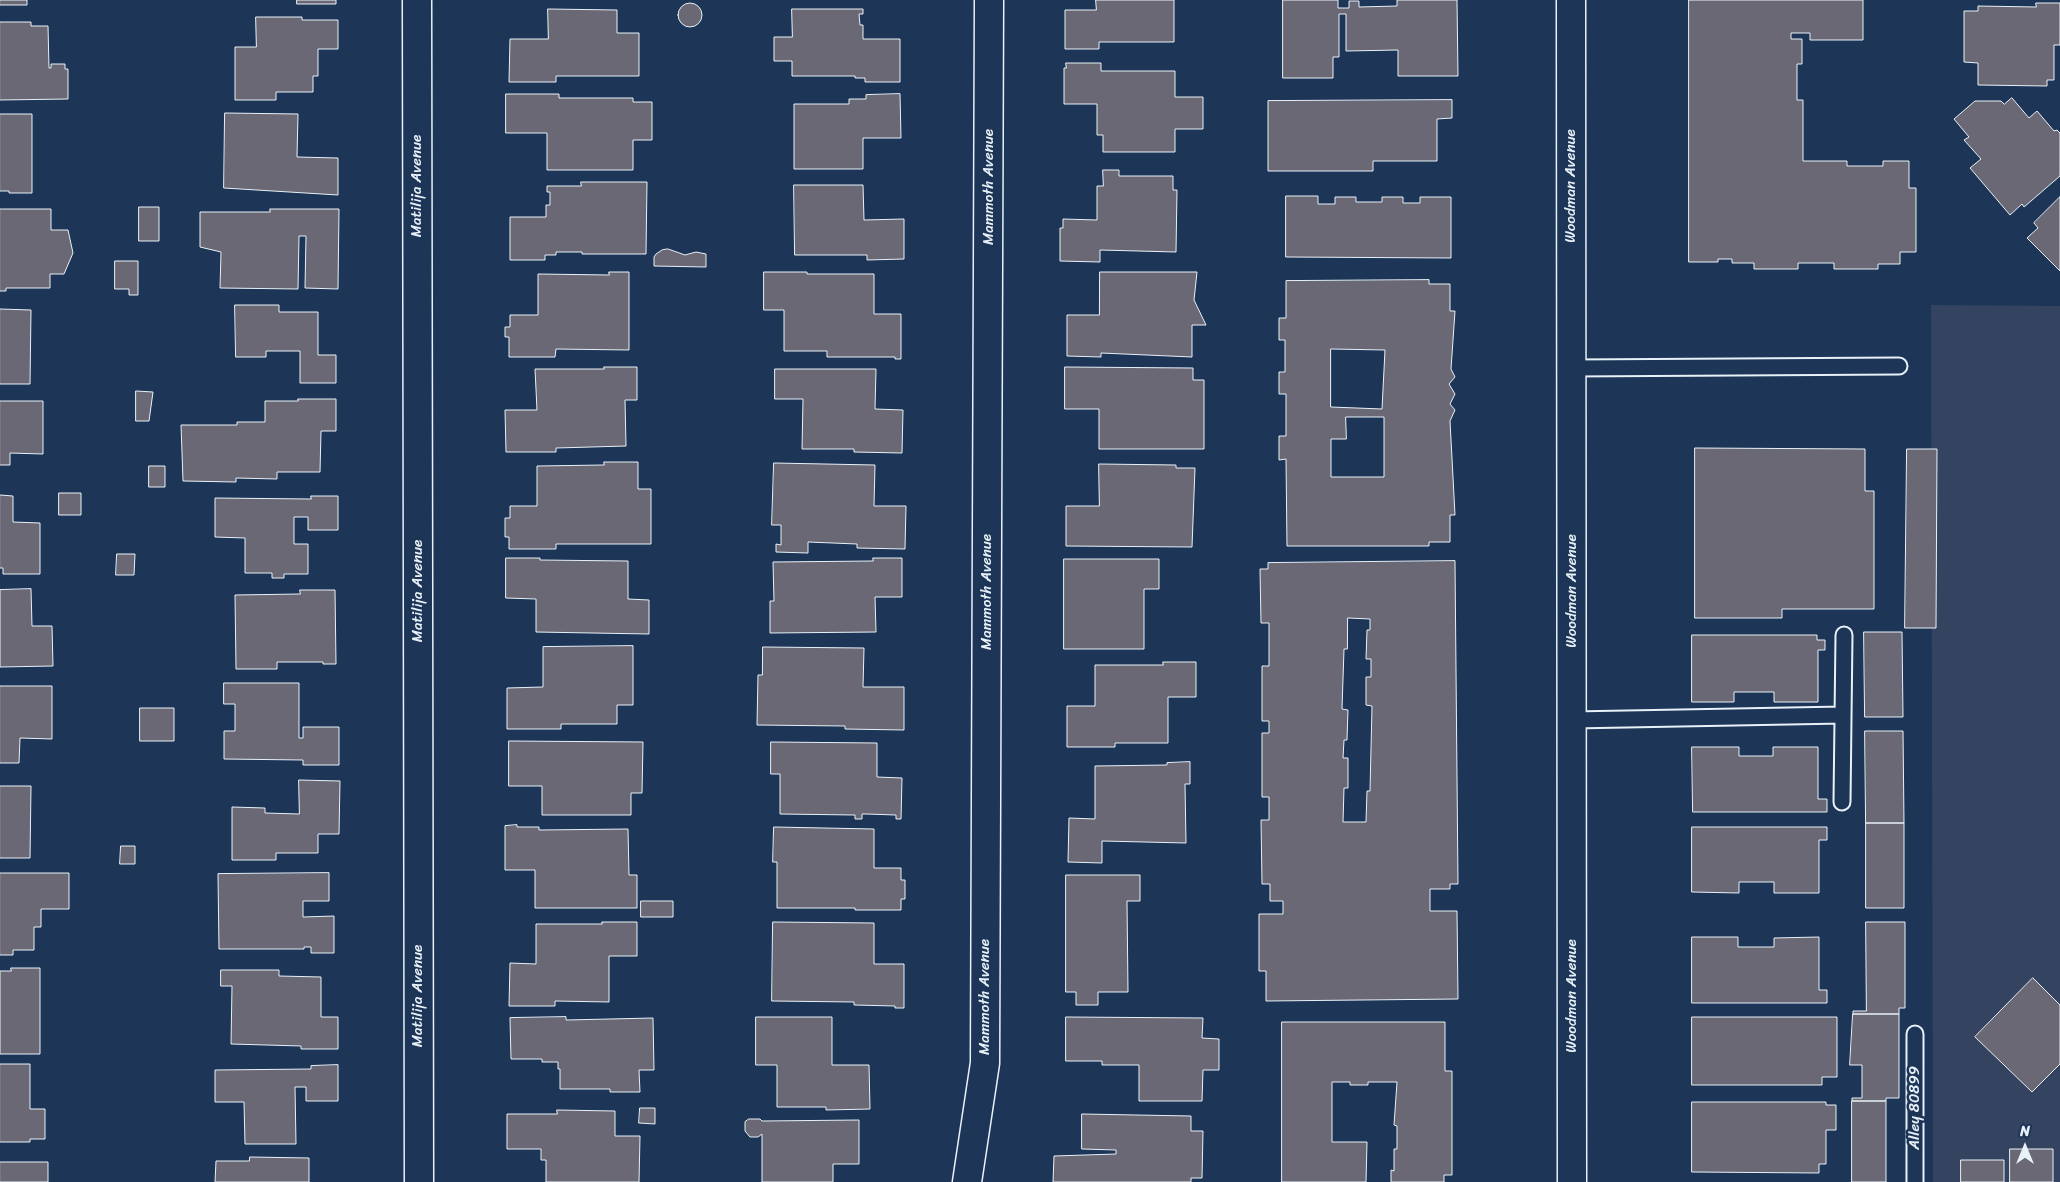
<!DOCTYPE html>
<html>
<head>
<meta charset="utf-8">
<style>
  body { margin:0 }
  #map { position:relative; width:2060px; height:1182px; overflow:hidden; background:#1d3557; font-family:Sriracha,sans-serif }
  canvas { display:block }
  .north { position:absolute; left:2000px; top:1122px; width:50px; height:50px; -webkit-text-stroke:4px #1d3557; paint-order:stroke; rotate:0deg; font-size:14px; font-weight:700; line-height:20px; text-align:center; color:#e8f1f8 }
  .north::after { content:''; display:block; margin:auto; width:18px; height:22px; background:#e8f1f8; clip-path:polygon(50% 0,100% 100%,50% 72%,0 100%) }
</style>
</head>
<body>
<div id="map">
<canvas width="2060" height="1182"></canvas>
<div class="north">N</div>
</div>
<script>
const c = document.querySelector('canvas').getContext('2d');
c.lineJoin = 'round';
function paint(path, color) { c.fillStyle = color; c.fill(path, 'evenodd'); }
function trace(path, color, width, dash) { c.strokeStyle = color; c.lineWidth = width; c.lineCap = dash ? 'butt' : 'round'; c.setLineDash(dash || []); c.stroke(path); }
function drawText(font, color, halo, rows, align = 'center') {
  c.font = font + ' Sriracha,sans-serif'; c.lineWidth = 5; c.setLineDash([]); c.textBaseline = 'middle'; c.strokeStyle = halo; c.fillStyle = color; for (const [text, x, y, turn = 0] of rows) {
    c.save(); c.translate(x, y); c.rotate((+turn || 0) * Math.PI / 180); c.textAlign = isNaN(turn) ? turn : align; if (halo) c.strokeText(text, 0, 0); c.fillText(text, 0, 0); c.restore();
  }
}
paint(new Path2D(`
  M1931 305 2060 306V1182H1933Z`), '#344460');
const building = new Path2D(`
  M0 0H27V5H0Z
  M297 0H336V4H297Z
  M1096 0H1174V42H1099V49H1065V10H1096Z
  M1283 0H1338V8H1349V1H1359V7L1397 6V0H1457L1458 76H1398V50L1346 51V14H1339V57H1333V78H1283Z
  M1689 0H1863V40H1810V33H1791V39H1802V64H1797V100H1803V161H1847V166H1883V161H1909V188H1916V252H1900V264H1878V269H1834V263H1798V269H1754V263H1732V259H1718V262H1689Z
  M2036 3H2060V45H2054V80H2047V86L1978 85V63L1964 62V11H1978V6L2036 7Z
  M678 15a12 12 0 1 1 24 0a12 12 0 1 1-24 0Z
  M548 9 617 10V33H639V76H556V82H509L510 39H548Z
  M792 9H863V14H859L860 25H863V39H900V82H865V78H855V76H792V61H774V37H792Z
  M256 17H302V20H338V49H318V76H313V92H276V100H235V47H256Z
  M0 22H31V26H48L49 68H51V64H65V69H68V99L0 100Z
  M1066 63H1101V71H1175V97H1203V129H1175V152H1103V135H1097V104H1064V68H1066Z
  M506 94H559V98H633V102H652V140H633V170H547V133H506Z
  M900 94 901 138H863V169H794V104H849V99H866V95Z
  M2012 98 2029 118 2037 111 2054 131 2057 130 2060 133V176L2024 207 2022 204 2010 215 1970 168 1981 159 1964 140 1969 137 1954 119 1975 101H2001L2004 104Z
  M1452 100V118L1437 119V161H1373V171H1268V101Z
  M225 113 298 114 297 157 338 158V195L224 188Z
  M0 114H32V193H9V191H0Z
  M1103 170H1119V176H1173V190H1177L1176 252 1100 250V262L1060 261V228H1063V219L1097 220V186H1103Z
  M581 182H647L646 254H582V252H556V255H545V260H510V217H546V205H550V192H547V186H581Z
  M794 185H863L864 220 904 219V259L867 260V255H795Z
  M1286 196H1318V204H1335V197H1356V202H1382V197H1403V203H1420V197H1451V258L1286 257Z
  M2060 197V271L2027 238 2038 228 2034 223Z
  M139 207H159V241H139Z
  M0 209H51V230H68L73 253 64 274H50V288H6V291H0Z
  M270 209H339L338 289 305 288 306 236H299L298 289 220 288 221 252 200 247V212H270Z
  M668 249 685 255 696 252 706 254V267L654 266V257L656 254 662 250Z
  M115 261H138V295H129V289H115Z
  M609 272H629V350L556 349 555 357H509V337H505V327H510V315H538V274L609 275Z
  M764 272H807V274H874V314H901V359H895V357H827V351H784V310H764Z
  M1100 272H1197L1194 300 1206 325H1192V357L1101 353V357L1067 356V315H1099Z
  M1429 280V284H1450V311H1455L1451 369 1455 377 1449 384 1455 394 1450 404 1455 410 1450 421 1455 515H1450V542H1429V546H1287L1286 459 1279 460V436H1286V394H1279V372H1285V340H1279V318H1286V281ZM1331 349 1385 350 1382 409 1331 407ZM1346 417H1384V477H1331V439H1346Z
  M235 305H279V312H318V355H336V383H300V351H266V357H236Z
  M0 309 31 310 30 384H0Z
  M604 367H637V400H625L626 446 556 448V452H506L505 410H537L535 369H604Z
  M1065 367 1193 368V380H1204V449H1099V409H1065Z
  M775 369H876L875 409 903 410 902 453 854 452V449H802L803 399H775Z
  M136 391 153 392 149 421H136Z
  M298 399H336V431H321L320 472H277V479L236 478V482L183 481 181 425H237V422H265V401H298Z
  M0 401H43V454L10 453V465H0Z
  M1695 448 1865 449V491H1874V609H1782V618H1695Z
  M1907 449H1937L1936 628H1905Z
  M604 462H638V489H651V544H556V549H509V537H505V518H510V506H537V466L604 465Z
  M774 463 875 465 874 506H906L905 549 857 548V544L808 542V553L776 552V544L781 545V525H772Z
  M1099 464 1176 465V468H1195L1192 547 1066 546V506H1099Z
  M149 466H165V487H149Z
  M59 493H81V515H59Z
  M0 495 13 496V522L40 523V574H3V568H0Z
  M311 496H338V530H308V517H294V544H308V574H284V578H272V573H245V538L215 537V498L311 499Z
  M117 554H135L134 575H116Z
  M506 558H540V560L628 561V599L649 600V634L536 632V599L506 598Z
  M873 558H902V597H875L876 632 770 633V601H774L773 562 873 561Z
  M1064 559H1159V589H1144V649H1064Z
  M1455 561 1458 884H1450V889H1430V911H1457L1458 999 1266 1001V971H1259V914H1283V901H1270V884H1262L1261 820H1269V797H1262V733H1269V721H1262V666H1269V623H1261L1260 569H1268V563ZM1348 618 1370 619V630H1367L1366 659H1371V677H1366V705L1372 706 1370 791H1367L1366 822H1343L1344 788H1348V758H1343L1344 740H1347L1348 710 1342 709 1344 649H1347Z
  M31 589 32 626H52L53 666 0 667V590Z
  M300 590H335L336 664H323V662H277V669H236L235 595 300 594Z
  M1864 632H1902L1903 717H1865Z
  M1692 635H1817V640H1825V650H1818V702H1774V692H1734V702H1692Z
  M633 646V705H617V724H561V729H507V688L543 687V647Z
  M763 647 864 648 863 687H904V730L845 729V726L757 725 758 675H762Z
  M1163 662H1196V697H1168V743H1115V747H1067V706H1095V665H1163Z
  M224 683H299V738H303V727H339V765H303V760L224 759V731H235V704H224Z
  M0 686H52V739L20 738 19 763H0Z
  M140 708H174V741H140Z
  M1865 731H1903L1904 823H1866Z
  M509 741 643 742 642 793H631V815H542V786H509Z
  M771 742 877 743V777L902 778 901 819H896V815L866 814H862V819H855V815L780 814V774H771Z
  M1692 747H1739V756H1773V747H1818V799H1827V812H1693Z
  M1190 762V784H1185L1186 843 1102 841V863L1068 862 1069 818 1095 819V766L1167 765V763Z
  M299 780 340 781 339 834H318V853H276V860H232V807L265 808V813L299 814Z
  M0 786H31L30 858H0Z
  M1866 823H1904V908H1866Z
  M517 825V827H539V830L628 829 629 875H637V908H535V870H505V826Z
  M774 827 874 829V868H901V880H905V899H901V910H855V908H777V862H773Z
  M1692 827H1827V840H1819V893H1774V882H1739V893L1692 892Z
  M121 846H135V864H120Z
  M0 873H69V909H41V927H34V950H13V955H0Z
  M329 873V901H303V917L334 916V953H311V947H304V949H219L218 874Z
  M1066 875H1140V901H1127L1128 992H1098V1005H1076V992H1066Z
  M641 901H673V917H641Z
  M602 922H637V956H609V1002L555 1001V1006H509L510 963 536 964V924H602Z
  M773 922 874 923V964H904V1008H895V1006L854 1005V1002L772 1001Z
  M1866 922H1905V1008H1899V1014H1853V1011H1866Z
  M1692 937H1738V947H1774V938L1819 937V990H1827V1003H1692Z
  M11 968H40V1054H0V971H11Z
  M221 970H279V976L321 977V1017H338V1049H301V1046L231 1044 232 986H221Z
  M2033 978 2060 1005V1064L2032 1092 1975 1037Z
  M1853 1014H1899V1098H1886V1101H1852V1098H1862V1065H1850Z
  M566 1017V1020L653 1018 654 1070H639L640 1092H610V1089H560V1069H558V1062H542V1059H511L510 1018Z
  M756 1017H832V1065H869L870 1109 826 1110V1107H777V1065H756Z
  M1066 1017 1203 1018 1202 1038 1219 1039V1070H1203L1202 1101H1139V1065H1102V1061H1066Z
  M1692 1017H1837V1077H1822V1085H1692Z
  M1282 1022H1445V1071H1452V1175H1444V1182H1391V1170L1394 1171V1149H1397V1126L1394 1125 1397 1082H1368V1085H1350V1082H1332V1142H1367L1366 1182H1282Z
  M0 1064H30V1109H45V1139H30V1142H0Z
  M338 1065V1101H306V1087H295L296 1144H245L244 1102H215V1070L311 1069V1066Z
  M1852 1101H1886V1182H1852Z
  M1692 1102H1826V1105H1836V1130H1826V1164H1819V1173L1692 1172Z
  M640 1108H655V1124L639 1123Z
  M557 1110 615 1111V1136H640L639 1182H546V1160H541V1149H507V1114H557Z
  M1082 1114 1191 1116V1131H1203L1202 1178H1191V1182H1053L1054 1156 1116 1154V1150L1082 1149Z
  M749 1119H760L762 1121 859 1120V1164H833V1182H762V1134L758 1137H750L745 1131V1122Z
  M2010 1149H2053V1182H2010Z
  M250 1157 309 1158V1182H215L216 1161H249Z
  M1961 1160H2004V1182H1961Z
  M0 1162H48V1182H0Z`);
paint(building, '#6b6875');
trace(building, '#e8f1f8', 1);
const service = new Path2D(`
  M1572 368 1899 366
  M1572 720 1843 715
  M1842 802 1844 635
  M1915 1034V1182`);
const minor = new Path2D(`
  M417 0 419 1182
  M967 1182 985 1063 989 0`);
const primary = new Path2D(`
  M1571 0 1572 1182`);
trace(service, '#e8f1f8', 19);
trace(minor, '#e8f1f8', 31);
trace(primary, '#e8f1f8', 31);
trace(service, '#1d3557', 15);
trace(minor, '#1d3557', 28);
trace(primary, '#1d3557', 28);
drawText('15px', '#e8f1f8', '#1d3557', [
  ["Matilija Avenue",417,186,-90],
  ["Woodman Avenue",1571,186,-90],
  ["Mammoth Avenue",989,187,-90],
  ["Matilija Avenue",418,591,-90],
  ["Woodman Avenue",1572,591,-90],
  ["Mammoth Avenue",987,592,-90],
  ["Matilija Avenue",418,996,-90],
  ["Woodman Avenue",1572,996,-90],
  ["Mammoth Avenue",985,997,-90],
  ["Alley 80899",1915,1108,-90]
]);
</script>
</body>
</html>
